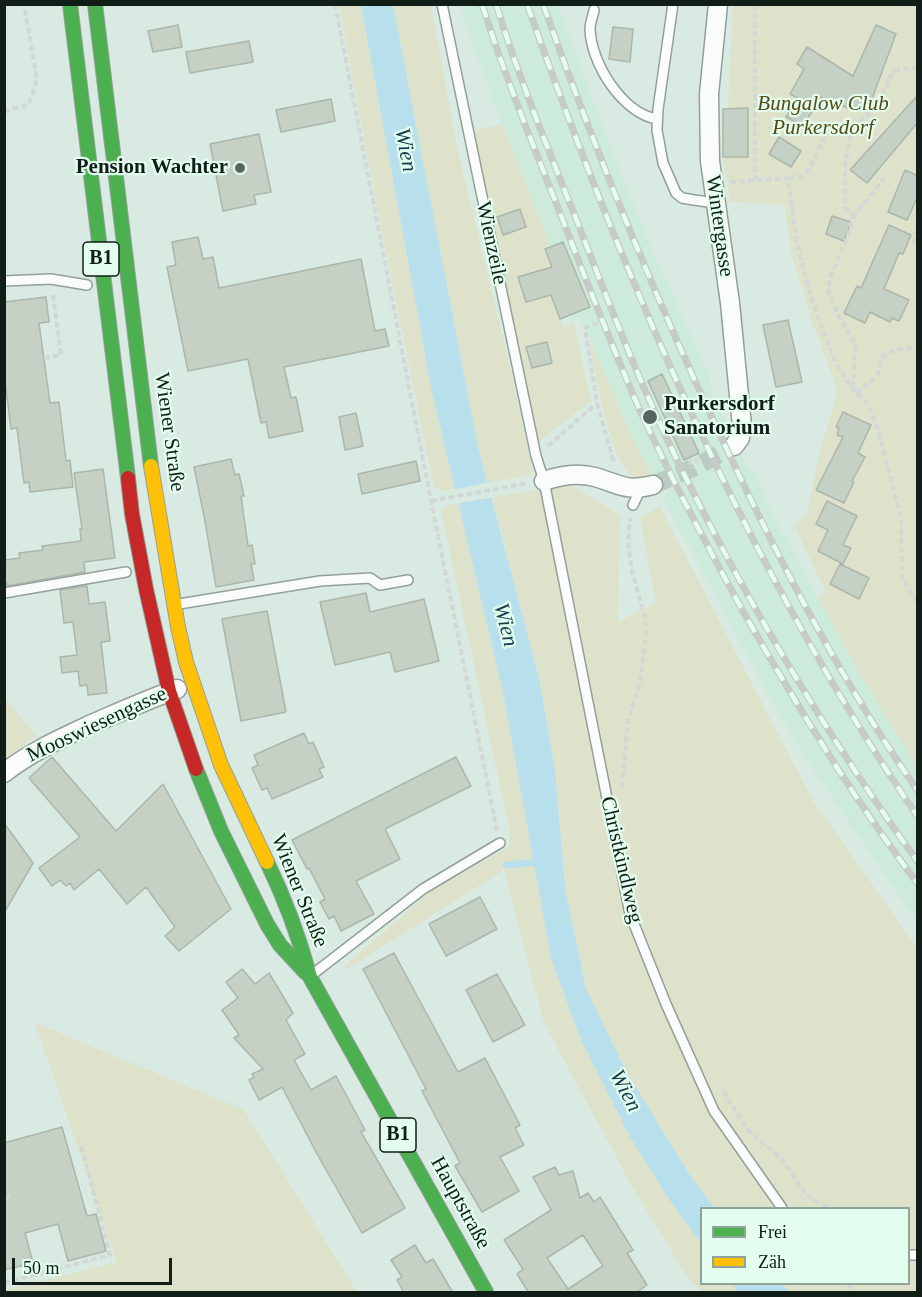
<!DOCTYPE html>
<html>
<head>
<meta charset="utf-8">
<style>
  body { margin:0 }
  #map { position:relative; width:922px; height:1297px; overflow:hidden; background:#d8eae1; font-family:"Times New Roman",serif }
  canvas { display:block }
  .frame { position:absolute; inset:0; border:6px solid #111e17; pointer-events:none }
  .legend { position:absolute; left:700px; top:1207px; width:210px; height:78px; box-sizing:border-box; background:#e3feef; border:2px solid #8fa499; margin:0; padding:8px 10px; list-style:none; font-size:18px; color:#111e17 }
  .legend li { display:flex; align-items:center; gap:12px; height:30px }
  .legend b { width:30px; border:2px solid #8fa499 }
  .scale { position:absolute; left:12px; top:1258px; width:160px; height:27px; box-sizing:border-box; border:3px solid #111e17; border-top:0; padding-left:8px; font-size:18px; line-height:21px; white-space:nowrap; color:#111e17; -webkit-text-stroke:4px #e3feef; paint-order:stroke }
</style>
</head>
<body>
<div id="map">
<canvas width="922" height="1297"></canvas>
<div class="frame"></div>
<ul class="legend">
<li><b style="height:8px;background:#4caf50"></b>Frei</li>
<li><b style="height:8px;background:#ffc107"></b>Zäh</li>
</ul>
<div class="scale">50 m</div>
</div>
<script>
const c = document.querySelector('canvas').getContext('2d');
c.lineJoin = 'round';
function paint(path, color) { c.fillStyle = color; c.fill(path, 'evenodd'); }
function trace(path, color, width, dash) { c.strokeStyle = color; c.lineWidth = width; c.lineCap = dash ? 'butt' : 'round'; c.setLineDash(dash || []); c.stroke(path); }
function drawText(font, color, halo, rows, align = 'center') {
  c.font = font + ' "Times New Roman",serif'; c.lineWidth = 4.5; c.setLineDash([]); c.textBaseline = 'middle'; c.strokeStyle = halo; c.fillStyle = color; for (const [text, x, y, turn = 0] of rows) {
    c.save(); c.translate(x, y); c.rotate((+turn || 0) * Math.PI / 180); c.textAlign = isNaN(turn) ? turn : align; if (halo) c.strokeText(text, 0, 0); c.fillText(text, 0, 0); c.restore();
  }
}
paint(new Path2D(`
  M461 5H558L604 130 653 252 710 378 711 390 746 464 756 473 767 503 825 611 917 767V918L897 893 807 760 768 694 663 498 668 493 660 475 653 476 637 448 581 318 573 320 544 247 550 245 502 124 467 28Z`), '#ccebda');
paint(new Path2D(`
  M339 5H361L432 392 455 489 445 491 434 487 382 233Z
  M393 5H431L457 148 507 354 533 474 488 483 478 447Z
  M733 5H917V767L863 679 817 597 826 592 794 525 807 515 820 450 838 391 812 322 791 252 785 205 730 202 723 157V108H728Z
  M502 124 550 245 544 247 560 288 550 293 564 327 574 323 591 401 536 444 472 132Z
  M589 338 637 448 653 476C649 477 643 479 639 479 610 474 594 364 589 338Z
  M570 485 620 515 618 622 656 603 640 517 660 507 812 799 917 948V1292H791L782 1284H908V1208H715L691 1177 626 1071 586 989 565 888 555 770 539 678 492 497Z
  M458 503 503 692 551 958 580 1038 630 1137 670 1201 701 1243 702 1284H732L739 1292H703L688 1278 633 1188 544 1023 504 870 347 969 344 966 437 886 510 847 509 828 441 510 447 506Z
  M4 697 36 736 5 759H4Z
  M35 1023 244 1110 357 1292H5V1290L117 1262Z`), '#dee2ca');
paint(new Path2D(`
  M361 5H393L478 447 539 678 555 770 565 888 586 989 626 1071 691 1177 715 1208H702L701 1243 670 1201 630 1137 580 1038 551 958 503 692 432 392Z
  M732 1284H782L791 1292H739Z`), '#b8dfec');
paint(new Path2D(`
  M491 482 495 497 455 504 452 490Z`), '#d8eae1');
trace(new Path2D(`
  M506 865 542 862`), '#b8dfec', 7);
const building = new Path2D(`
  M178 25 182 47 153 52 148 31Z
  M876 25 896 34 867 112 849 105 848 108 821 97 803 126 786 117 798 98 790 94 804 69 797 64 807 47 853 76Z
  M613 27 633 29 630 62 609 59Z
  M249 41 253 62 190 73 186 52Z
  M918 95V122L867 183 850 170Z
  M331 99 335 121 281 132 276 110Z
  M748 108V157H723V109Z
  M259 134 271 192 254 195 256 204 223 211 210 144Z
  M779 137 801 151 791 167 769 154Z
  M905 170 918 176V196L907 220 888 212Z
  M520 209 526 227 503 235 497 217Z
  M832 216 851 222 844 241 826 234Z
  M889 225 911 235 903 254 899 253 884 289 909 300 899 321 892 318 890 322 870 312 865 323 844 313 857 286 861 288Z
  M198 237 203 259 213 257 219 288 361 259 375 331 385 329 389 346 284 367 291 398 296 397 303 431 269 438 266 422 261 423 248 359 188 371 167 267 176 265 172 242Z
  M563 242 590 307 560 319 551 295 526 302 518 277 552 267 545 249Z
  M46 297 49 322 39 323 50 403 59 402 66 461 70 460 73 487 30 492 29 482 24 483 17 428 11 429 4 372V302Z
  M788 320 802 382 776 387 763 325Z
  M547 342 552 363 532 368 526 347Z
  M662 374 699 453 684 460 648 381Z
  M843 412 871 425 858 453 865 457 852 481 854 482 844 503 816 490 843 437 837 435 839 428 836 427Z
  M356 413 363 446 345 450 339 417Z
  M231 459 235 475 239 474 244 496H241L248 546 252 545 255 564H251L254 580 216 587 205 521 194 467Z
  M416 461 420 481 362 494 358 474Z
  M103 469 115 558 84 562 85 572 7 586V583L4 584V560L20 558 19 553 43 550 42 546 81 541 80 529H82L74 473Z
  M827 501 857 516 843 545 851 548 843 564 818 551 828 530 816 524Z
  M840 564 869 578 859 599 830 584Z
  M87 586 89 604 105 602 110 641 101 642 107 693 88 695 87 685 80 686 78 671 62 673 60 657 77 655 73 622 64 623 60 590Z
  M366 593 370 612 424 599 439 661 395 672 390 652 335 665 320 602Z
  M267 611 286 712 241 721 222 619Z
  M304 733 309 744 313 742 324 767 319 769 323 777 272 799 267 788 262 790 252 768 258 765 254 755Z
  M52 757 116 831 163 784 231 909 179 951 165 936 175 927 146 887 127 904 99 869 74 890 70 883 66 886 60 880 52 886 39 868 80 837 29 778Z
  M456 757 471 786 385 829 400 859 356 881 374 914 341 931 334 916 329 919 320 902 325 899 309 868 307 869 292 840Z
  M4 823 33 863 4 913Z
  M480 897 497 929 446 956 429 924Z
  M394 953 458 1072 485 1058 520 1125 515 1128 524 1145 500 1157 519 1191 482 1212 455 1166 460 1163 422 1091 426 1089 363 969Z
  M242 969 255 984 269 973 293 1013 286 1020 305 1054 294 1060 311 1090 336 1076 365 1130 361 1132 405 1208 362 1233 316 1152 282 1087 259 1100 249 1080 254 1077 252 1074 263 1069 234 1038 239 1035 222 1010 238 998 226 982Z
  M497 974 525 1025 493 1042 466 990Z
  M62 1127 87 1216 96 1214 106 1251 68 1261 58 1224 25 1233 33 1263 4 1270V1143Z
  M555 1167 559 1175 573 1171 580 1198 588 1193 594 1202 600 1197 633 1250 627 1253 647 1285 636 1293H529L517 1274 523 1269 504 1240 551 1210 533 1177ZM583 1235 603 1266 568 1289 547 1258Z
  M415 1245 426 1263 433 1259 453 1293H404L397 1280 402 1277 391 1260Z`);
paint(building, '#c5d1c5');
trace(building, '#abb6ac', 1.5);
trace(new Path2D(`
  M653 485 693 468 734 446`), '#bacbc3', 18, [18, 9]);
const lane = new Path2D(`
  M442 4 536 456 544 481 630 914 666 1004 714 1111 782 1208
  M673 4 658 109 657 130 663 163 676 193 682 198 694 200 715 203
  M594 10C593 16 590 23 590 29 591 63 622 113 657 119
  M4 281 51 279 87 285
  M633 505 641 488
  M4 593 126 572
  M179 604 320 581 370 578 380 585 408 580
  M313 974 423 889 500 843
  M908 1255H918`);
const street = new Path2D(`
  M718 4 709 94 710 161 730 303 742 426 740 438 734 446
  M544 481C561 475 577 472 595 477 619 484 626 492 653 485
  M4 773C32 751 62 738 94 723 122 711 149 699 177 689`);
const fast = new Path2D(`
  M70 4 128 478
  M95 4 151 466
  M196 769 221 831 267 924 280 945 306 973
  M267 862C285 899 299 937 310 977L486 1292`);
const slow = new Path2D(`
  M151 466 178 627 186 662 221 765 267 862`);
const jam = new Path2D(`
  M128 478 132 514 146 589 169 691 196 769`);
trace(lane, '#92a099', 12);
trace(street, '#92a099', 21);
trace(fast, '#92a099', 16);
trace(slow, '#92a099', 16);
trace(jam, '#92a099', 16);
trace(new Path2D(`
  M335 4 431 501 497 831
  M755 4V180
  M4 112 29 104 37 79 24 4
  M850 125C873 120 884 91 893 72L901 69 918 68
  M788 178C791 177 795 178 798 177 820 171 816 121 850 125L851 130 845 166V207L853 217 848 236 830 277 828 291 839 317 854 341 855 348 853 390
  M730 182 788 178 797 243 812 301 835 361 853 390 866 402 877 426 901 518 902 579 918 604
  M853 217 884 179
  M914 244 918 222
  M598 323 585 328 597 403 614 463
  M44 358 61 355 53 294
  M856 393C864 387 873 382 878 373 880 369 880 363 882 359 889 347 906 349 918 348
  M548 446 597 403
  M695 458 699 465
  M689 459 693 468
  M431 501 528 483
  M622 787 628 721 640 682 646 634 645 618 632 571 628 542 630 518
  M723 1091 748 1130 782 1159 805 1193 813 1200 829 1208
  M4 1198 12 1196
  M4 1283 110 1255 81 1145
  M848 1284 856 1292`), '#d2d8d5', 4, [6, 3]);
trace(lane, '#f9fcfa', 9);
trace(street, '#f9fcfa', 18);
trace(fast, '#4caf50', 14);
trace(slow, '#ffc107', 14);
trace(jam, '#c62828', 14);
const rail = new Path2D(`
  M482 4C505 77 534 147 562 218 585 278 609 338 634 397 667 471 705 542 744 613 797 706 853 798 918 884
  M496 4C519 78 548 149 577 221 610 306 643 392 684 474 751 609 830 740 918 862
  M527 4C626 285 749 571 918 817
  M543 4C598 158 659 307 729 454 784 570 844 685 918 791`);
trace(rail, '#c6cbc8', 7);
trace(rail, '#e3feef', 4.5, [14]);
for (const [x, y, r, color] of [
  [240,168,6,"#57655e"],
  [650,417,8,"#57655e"]
]) { const dot = new Path2D(); dot.arc(x, y, r, 0, 2 * Math.PI); c.fillStyle = color; c.fill(dot); trace(dot, '#e3feef', 2); }
for (const [x, y, w] of [
  [101,259,36],
  [398,1135,36]
]) { const box = new Path2D(); box.roundRect(x - w / 2, y - 17, w, 34, 4.5); c.fillStyle = '#e3feef'; c.fill(box); trace(box, '#111e17', 1.5); }
drawText('bold 20px', '#111e17', null, [
  ["B1",101,259],
  ["B1",398,1135]
]);
drawText('italic 21px', '#554916', '#e3feef', [
  ["Bungalow Club",823,104],
  ["Purkersdorf",823,128]
]);
drawText('bold 21px', '#111e17', '#e3feef', [
  ["Pension Wachter",228,168],
  ["Purkersdorf",664,405,"left"],
  ["Sanatorium",664,429,"left"]
], 'right');
drawText('21px', '#111e17', '#e3feef', [
  ["Wintergasse",719,226,82],
  ["Wienzeile",491,243,78],
  ["Wiener Straße",169,432,82],
  ["Mooswiesengasse",97,725,-25],
  ["Christkindlweg",621,860,77],
  ["Wiener Straße",299,891,68],
  ["Hauptstraße",460,1203,61]
]);
drawText('italic 22px', '#163e4f', '#e3feef', [
  ["Wien",405,150,79],
  ["Wien",505,625,76],
  ["Wien",625,1091,62]
]);
</script>
</body>
</html>
